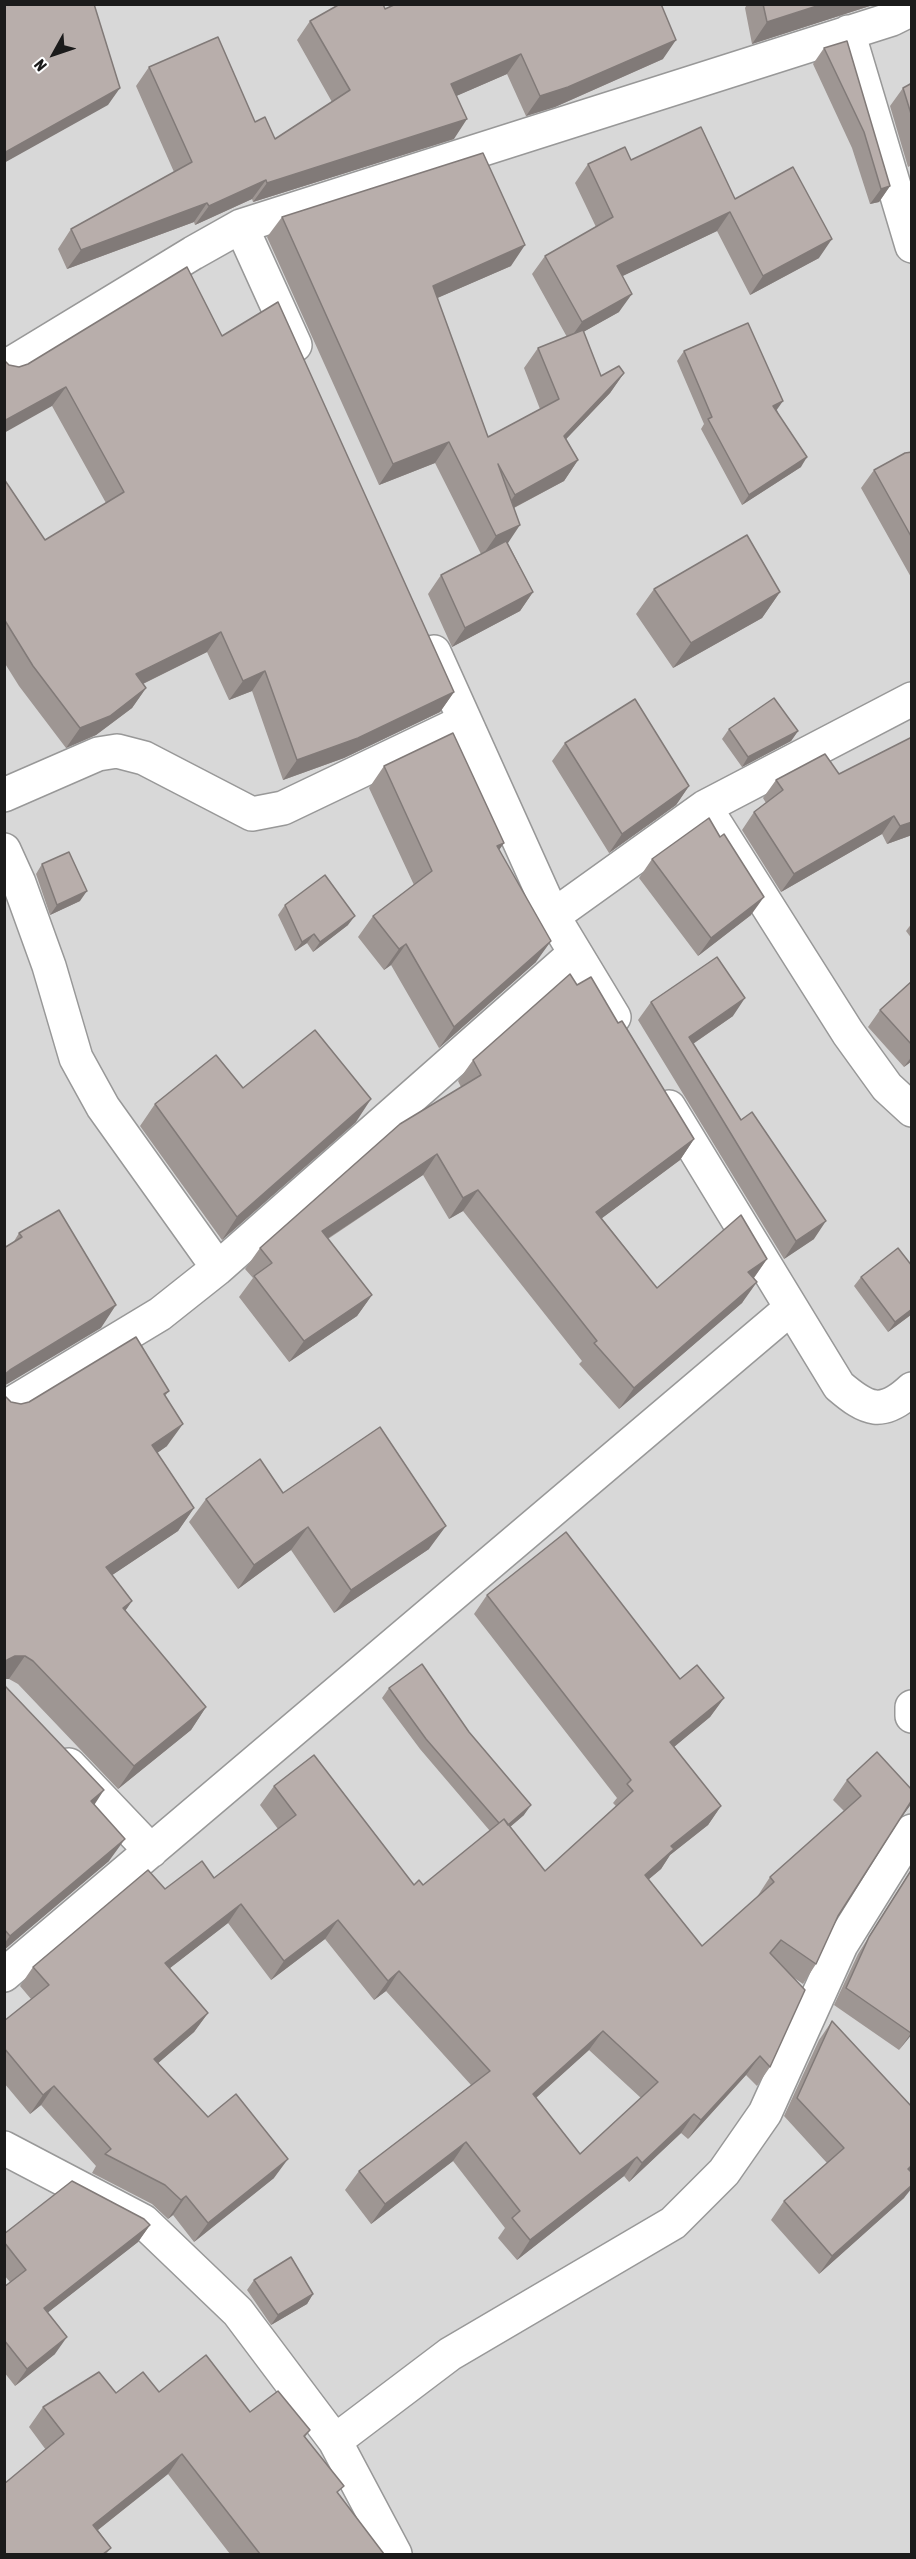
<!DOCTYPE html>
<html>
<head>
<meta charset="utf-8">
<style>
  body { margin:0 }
  #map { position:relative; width:916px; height:2559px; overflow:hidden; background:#ebe6e1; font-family:"Asap Condensed",sans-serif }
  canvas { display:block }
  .frame { position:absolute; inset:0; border:6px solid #1b1b1b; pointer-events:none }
  .north { position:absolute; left:24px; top:24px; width:60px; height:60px; -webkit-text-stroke:4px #fff; paint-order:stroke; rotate:230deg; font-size:16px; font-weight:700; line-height:24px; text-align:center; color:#1b1b1b }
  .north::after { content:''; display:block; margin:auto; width:21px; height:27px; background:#1b1b1b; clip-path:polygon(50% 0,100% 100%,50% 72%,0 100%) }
</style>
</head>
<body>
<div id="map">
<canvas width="916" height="2559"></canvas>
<div class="frame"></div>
<div class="north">N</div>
</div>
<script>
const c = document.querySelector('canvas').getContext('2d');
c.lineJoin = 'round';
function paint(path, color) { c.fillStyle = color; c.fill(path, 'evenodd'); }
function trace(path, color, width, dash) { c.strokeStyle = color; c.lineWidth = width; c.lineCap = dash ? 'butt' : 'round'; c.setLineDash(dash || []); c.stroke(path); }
paint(new Path2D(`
  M5 5H911V2554H5Z`), '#d8d8d8');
const minor = new Path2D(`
  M848 32 912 246
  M241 226 295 345
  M4 368 193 253 241 226 892 19 912 9
  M434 652 553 916 614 1017
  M4 795 98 754 117 751 144 758 252 814 283 808 465 721
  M705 807 848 1033 887 1087 912 1110
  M4 850 19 883 49 966 76 1058 103 1107 218 1268
  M553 916 705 807 912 699
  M669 1107 839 1386C867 1410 882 1417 912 1389
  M4 1408 160 1314 218 1268 575 953
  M912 1707V1716
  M69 1765 151 1851
  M4 1975 791 1308
  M4 2148 143 2221 238 2312 335 2441 395 2554
  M335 2441 450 2354 673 2223 724 2172 765 2113 841 1945 912 1831`);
trace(minor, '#989898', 36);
trace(minor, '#fff', 33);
paint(new Path2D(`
  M747 4H876L752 44 745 8Z
  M385 9 663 59 555 107 526 116 507 74 456 96 454 139 253 202 252 199 195 225 194 222 67 269 58 249 71 229 174 172 136 86 149 67 255 122 275 139 332 102 297 40 310 21Z
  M824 48 890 186 879 202 870 204 852 148 813 64Z
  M912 83V165L908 167 890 106 903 88Z
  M631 160 735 199 819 258 750 295 717 231 622 276 619 312 583 332 601 376 624 373 610 393 566 439 578 460 564 481 514 508 508 543 533 592 520 611 452 647 428 594 441 575 481 554 435 463 379 485 267 237 282 217 511 266 437 298 488 437 540 409 524 368 538 348 567 337 532 274 545 256 596 227 575 183 588 164Z
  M222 336 454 692 440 712 344 758 283 780 252 691 229 700 207 652 143 684 146 688 132 708 96 735 66 748 19 686 4 662V479L45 540 106 503 52 406 9 365 19 367Z
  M684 351 777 410 801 467 742 505 701 429 704 424 677 361Z
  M912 452V579L861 488 874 470Z
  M654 589 780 592 762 618 673 668 636 614Z
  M729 729 798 731 791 741 742 767 722 739Z
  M912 737V835L887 844 882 834 781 892 742 830 754 812 766 803 763 798 776 780 839 774Z
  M565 743 689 786 676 805 609 853 552 761Z
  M384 766 504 843 499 850 536 962 439 1048 391 965 384 970 358 937 373 916 414 885 369 788Z
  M652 859 751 915 698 956 639 878Z
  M42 864 80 901 50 915 36 874Z
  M285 905 348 925 313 952 307 943 295 951 278 915Z
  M912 923V939L906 931Z
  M912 981V1061L904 1067 868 1027 880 1010Z
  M577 985 618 1023 694 1139 680 1160 602 1218 657 1288 767 1259 754 1278 742 1303 619 1409 579 1364 582 1361 463 1211 449 1219 423 1175 328 1239 372 1295 357 1316 289 1362 239 1297 253 1278 245 1269 260 1248 461 1087 458 1081 473 1060Z
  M651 1002 733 1016 693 1044 741 1120 814 1239 784 1259 638 1020Z
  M155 1104 356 1122 222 1240 140 1126Z
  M19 1233 101 1328 13 1243Z
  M912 1266V1314L888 1332 854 1286 861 1277Z
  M169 1391 165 1396 167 1446 157 1453 194 1508 178 1531 112 1575 132 1601 125 1611 206 1707 191 1730 118 1789 18 1684 9 1679 11 1402 21 1404Z
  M283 1493 429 1549 334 1613 291 1550 238 1589 189 1522 206 1499Z
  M487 1595 680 1679 724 1698 710 1717 674 1747 721 1806 708 1825 670 1855 661 1869 648 1880 702 1946 757 1897 770 1877 844 1811 833 1800 847 1780 912 1790V1803L903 1815 900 1818 838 1916 816 1964 803 1984 790 1975 770 2067 757 2086 746 2075 688 2139 681 2133 629 2182 624 2176 517 2260 498 2238 505 2228 453 2161 371 2224 345 2190 359 2171 471 2085 386 1991 374 2000 325 1939 271 1980 228 1923 170 1968 208 2013 194 2032 158 2063 208 2117 274 2178 194 2242 173 2215 168 2219 152 2204 92 2173 96 2166 41 2105 30 2114 4 2083V2021L31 1999 20 1986 33 1967 165 1889 214 1878 278 1829 260 1805 274 1786 414 1885H423L490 1831 420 1749 382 1698 389 1688 524 1815 510 1827 545 1871 616 1806 613 1803 617 1798 474 1614ZM589 2050 641 2098 580 2154 536 2098Z
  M4 1684 94 1804 109 1861 4 1950Z
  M912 1868V2034L899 2050 834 2005 858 1954Z
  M832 2021 912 2107V2171L904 2198 819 2274 771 2220 784 2201 827 2163 784 2116 819 2040Z
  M150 2225 138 2242 48 2312 55 2354 15 2386 4 2372V2287L10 2282 4 2275V2234Z
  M254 2280 313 2294 307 2304 271 2325 247 2290Z
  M159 2392 250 2412 310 2430 305 2437 338 2495 384 2554H230L168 2474 98 2530 111 2548 106 2554H4L46 2450 29 2427 43 2407 116 2393Z`), '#9e9693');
paint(new Path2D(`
  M823 4H876L752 44 767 22Z
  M676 40 663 59 555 107 526 116 540 96Z
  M521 54 507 74 438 104 451 84Z
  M120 88 108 105 4 163V153Z
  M467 119 454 139 253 202 267 183Z
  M266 180 252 199 195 225 209 206Z
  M890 186 879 202 870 204 881 189Z
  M207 203 194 222 67 269 81 250Z
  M730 212 717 231 604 285 617 266Z
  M832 239 819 258 750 295 763 276Z
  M525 245 511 266 419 306 433 286Z
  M632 294 619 312 569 340 582 322Z
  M624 373 610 393 550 456 564 436Z
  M66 387 52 406 4 433V421Z
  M783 401 776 411 773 406Z
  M449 442 435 463 379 485 393 464Z
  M807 457 801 467 742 505 749 495Z
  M578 460 564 481 500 515 515 495Z
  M520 525 506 546 482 556 496 536Z
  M533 592 520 611 452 647 465 628Z
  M780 592 762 618 673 668 691 643Z
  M221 632 207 652 122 694 136 674Z
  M265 671 252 691 229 700 243 681Z
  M146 688 132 708 96 735 66 748 80 728Z
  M454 692 440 712 344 758 283 780 297 760Z
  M798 731 791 741 742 767 748 757Z
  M689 786 676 805 609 853 622 834Z
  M894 816 882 834 781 892 794 874Z
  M912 822V835L887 844 900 826Z
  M504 843 489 864 497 846Z
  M87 891 80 901 50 915 57 905Z
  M764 897 751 915 698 956 711 938Z
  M355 916 348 925 313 952 320 942Z
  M314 934 307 943 295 951 302 942Z
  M551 941 536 962 439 1048 454 1027Z
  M406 944 391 965 384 970 399 949Z
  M745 998 733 1016 681 1052 689 1037Z
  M912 1056V1061L904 1067Z
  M371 1099 356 1122 222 1240 237 1217Z
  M694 1139 680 1160 582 1233 596 1212Z
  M437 1154 423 1175 307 1252 322 1231Z
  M478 1190 463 1211 449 1219 463 1198Z
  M826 1221 814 1239 784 1259 796 1241Z
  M767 1259 752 1280 748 1272Z
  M757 1282 742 1303 619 1409 634 1388Z
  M372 1295 357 1316 289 1362 304 1341Z
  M116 1305 101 1328 4 1386V1375L10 1370Z
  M912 1309V1314L888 1332 895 1322Z
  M183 1424 167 1446 136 1468 152 1445Z
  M194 1508 178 1531 90 1590 106 1567Z
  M446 1526 429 1549 334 1613 351 1590Z
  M308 1527 291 1550 238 1589 254 1565Z
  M132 1601 116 1624 123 1608Z
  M15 1656H25L9 1679H4V1665L7 1660Z
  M724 1698 710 1717 657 1761 670 1742Z
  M206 1707 191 1730 118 1789 134 1766Z
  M104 1790 89 1813 91 1801Z
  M912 1800V1803L903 1815 896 1821Z
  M531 1805 524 1815 497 1838 503 1829Z
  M721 1806 708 1825 670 1855 661 1869 631 1894 645 1875 671 1846Z
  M125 1839 109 1861 4 1950V1944L10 1936Z
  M241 1904 228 1923 152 1982 165 1963Z
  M338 1920 325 1939 271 1980 284 1961Z
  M399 1971 386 1991 374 2000 388 1981Z
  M208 2013 194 2032 141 2078 154 2059Z
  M603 2031 589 2050 519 2113 533 2094Z
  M912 2032V2034L899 2050Z
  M760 2056 746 2075 688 2139 701 2120Z
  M54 2086 41 2105 30 2114 43 2095Z
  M694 2114 681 2133 629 2182 642 2163Z
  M466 2142 453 2161 371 2224 385 2204Z
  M637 2157 624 2176 517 2260 530 2240Z
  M288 2159 274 2178 194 2242 208 2223Z
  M912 2165V2171L895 2187 908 2169Z
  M912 2185V2188L904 2198 819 2274 832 2256Z
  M186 2196 173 2215 168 2219 181 2200Z
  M150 2225 138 2242 32 2325 44 2308Z
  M313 2294 307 2304 271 2325 278 2315Z
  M67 2337 55 2354 15 2386 27 2369Z
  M182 2454 168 2474 79 2545 93 2525Z`), '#817a78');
const building = new Path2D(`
  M4 4H94L120 88 4 153Z
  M340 4H383L385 9 396 4H661L676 40 568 87 540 96 521 54 451 84 467 119 267 183 266 180 209 206 207 203 81 250 71 229 192 162 149 67 218 37 255 122 265 117 275 139 350 90 310 21Z
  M763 4H823L767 22Z
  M847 41 890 186 881 189 864 132 824 48Z
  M912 83V117L903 88Z
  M701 127 735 199 793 167 832 239 763 276 730 212 617 266 632 294 582 322 545 256 613 217 588 164 625 147 631 160Z
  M483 153 525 245 433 286 488 437 559 399 538 348 583 330 601 376 619 366 624 373 564 436 578 460 515 495 498 464 520 525 496 536 449 442 393 464 282 217Z
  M187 267 222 336 278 302 454 692 358 738 297 760 265 671 243 681 221 632 136 674 146 688 110 716 80 728 33 666 4 619V479L45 540 124 492 66 387 4 421V360L9 365 19 367 28 364Z
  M748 323 783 401 773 406 807 457 749 495 708 419 712 417 684 351Z
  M912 452V538L874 470 905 453Z
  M747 535 780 592 691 643 654 589Z
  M506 541 533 592 465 628 441 575Z
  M774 698 798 731 748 757 729 729Z
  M635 699 689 786 622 834 565 743Z
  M453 733 504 843 497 846 551 941 454 1027 406 944 399 949 373 916 432 871 384 766Z
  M912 737V822L900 826 894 816 794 874 754 812 783 790 776 780 825 754 839 774Z
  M709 818 720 837 724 834 764 897 711 938 652 859Z
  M69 852 87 891 57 905 42 864Z
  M325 875 355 916 320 942 314 934 302 942 285 905Z
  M717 957 745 998 689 1037 741 1120 752 1112 826 1221 796 1241 651 1002Z
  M570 974 577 985 591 977 618 1023 622 1021 694 1139 596 1212 657 1288 741 1215 767 1259 748 1272 757 1282 634 1388 594 1343 597 1341 478 1190 463 1198 437 1154 322 1231 372 1295 304 1341 254 1276 272 1263 260 1248 400 1124 481 1075 473 1060Z
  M912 981V1045L880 1010Z
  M315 1030 371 1099 237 1217 155 1104 216 1055 243 1088Z
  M59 1210 116 1305 10 1370 4 1375V1248L22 1237 19 1233Z
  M898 1248 912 1266V1309L895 1322 861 1277Z
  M136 1337 169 1391 164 1394 183 1424 152 1445 194 1508 106 1567 132 1601 123 1608 206 1707 134 1766 33 1661 25 1656H15L7 1660 4 1665V1395L11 1402 21 1404 29 1402Z
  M380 1427 446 1526 351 1590 308 1527 254 1565 206 1499 260 1459 283 1493Z
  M566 1532 680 1679 697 1665 724 1698 670 1742 721 1806 671 1846 674 1849 645 1875 702 1946 774 1882 770 1877 861 1796 847 1780 877 1752 912 1790V1800L838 1916 816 1964 781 1940 770 1953 805 1990 770 2067 760 2056 701 2120 694 2114 642 2163 637 2157 530 2240 512 2218 520 2211 466 2142 385 2204 359 2171 490 2071 399 1971 388 1981 338 1920 284 1961 241 1904 165 1963 208 2013 154 2059 208 2117 236 2094 288 2159 208 2223 186 2196 181 2200 165 2185 105 2154 111 2149 54 2086 43 2095 4 2048V2021L49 1985 33 1967 148 1870 165 1889 202 1861 214 1878 296 1815 274 1786 314 1755 414 1885 419 1880 423 1885 504 1819 545 1871 633 1791 627 1784 631 1780 487 1595ZM603 2031 658 2082 580 2154 533 2094Z
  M422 1664 469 1732 531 1805 508 1825 504 1819 499 1823 426 1739 389 1688Z
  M4 1684 6 1687 104 1790 91 1801 125 1839 10 1936 4 1929Z
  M912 1869V2032L911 2033 846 1988 869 1937Z
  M832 2021 912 2107V2165L908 2169 912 2173V2185L832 2256 784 2201 844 2148 797 2098Z
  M72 2181 144 2219 150 2225 44 2308 67 2337 27 2369 4 2340V2287L26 2270 4 2242V2234Z
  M291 2257 313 2294 278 2315 254 2280Z
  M206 2355 250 2412 278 2391 310 2430 304 2436 344 2486 337 2492 384 2554H260L182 2454 93 2525 111 2548 103 2554H4V2484L64 2434 43 2407 99 2372 116 2393 143 2372 159 2392Z`);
paint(building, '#b8aeab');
trace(building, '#817a78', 1.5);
</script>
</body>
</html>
